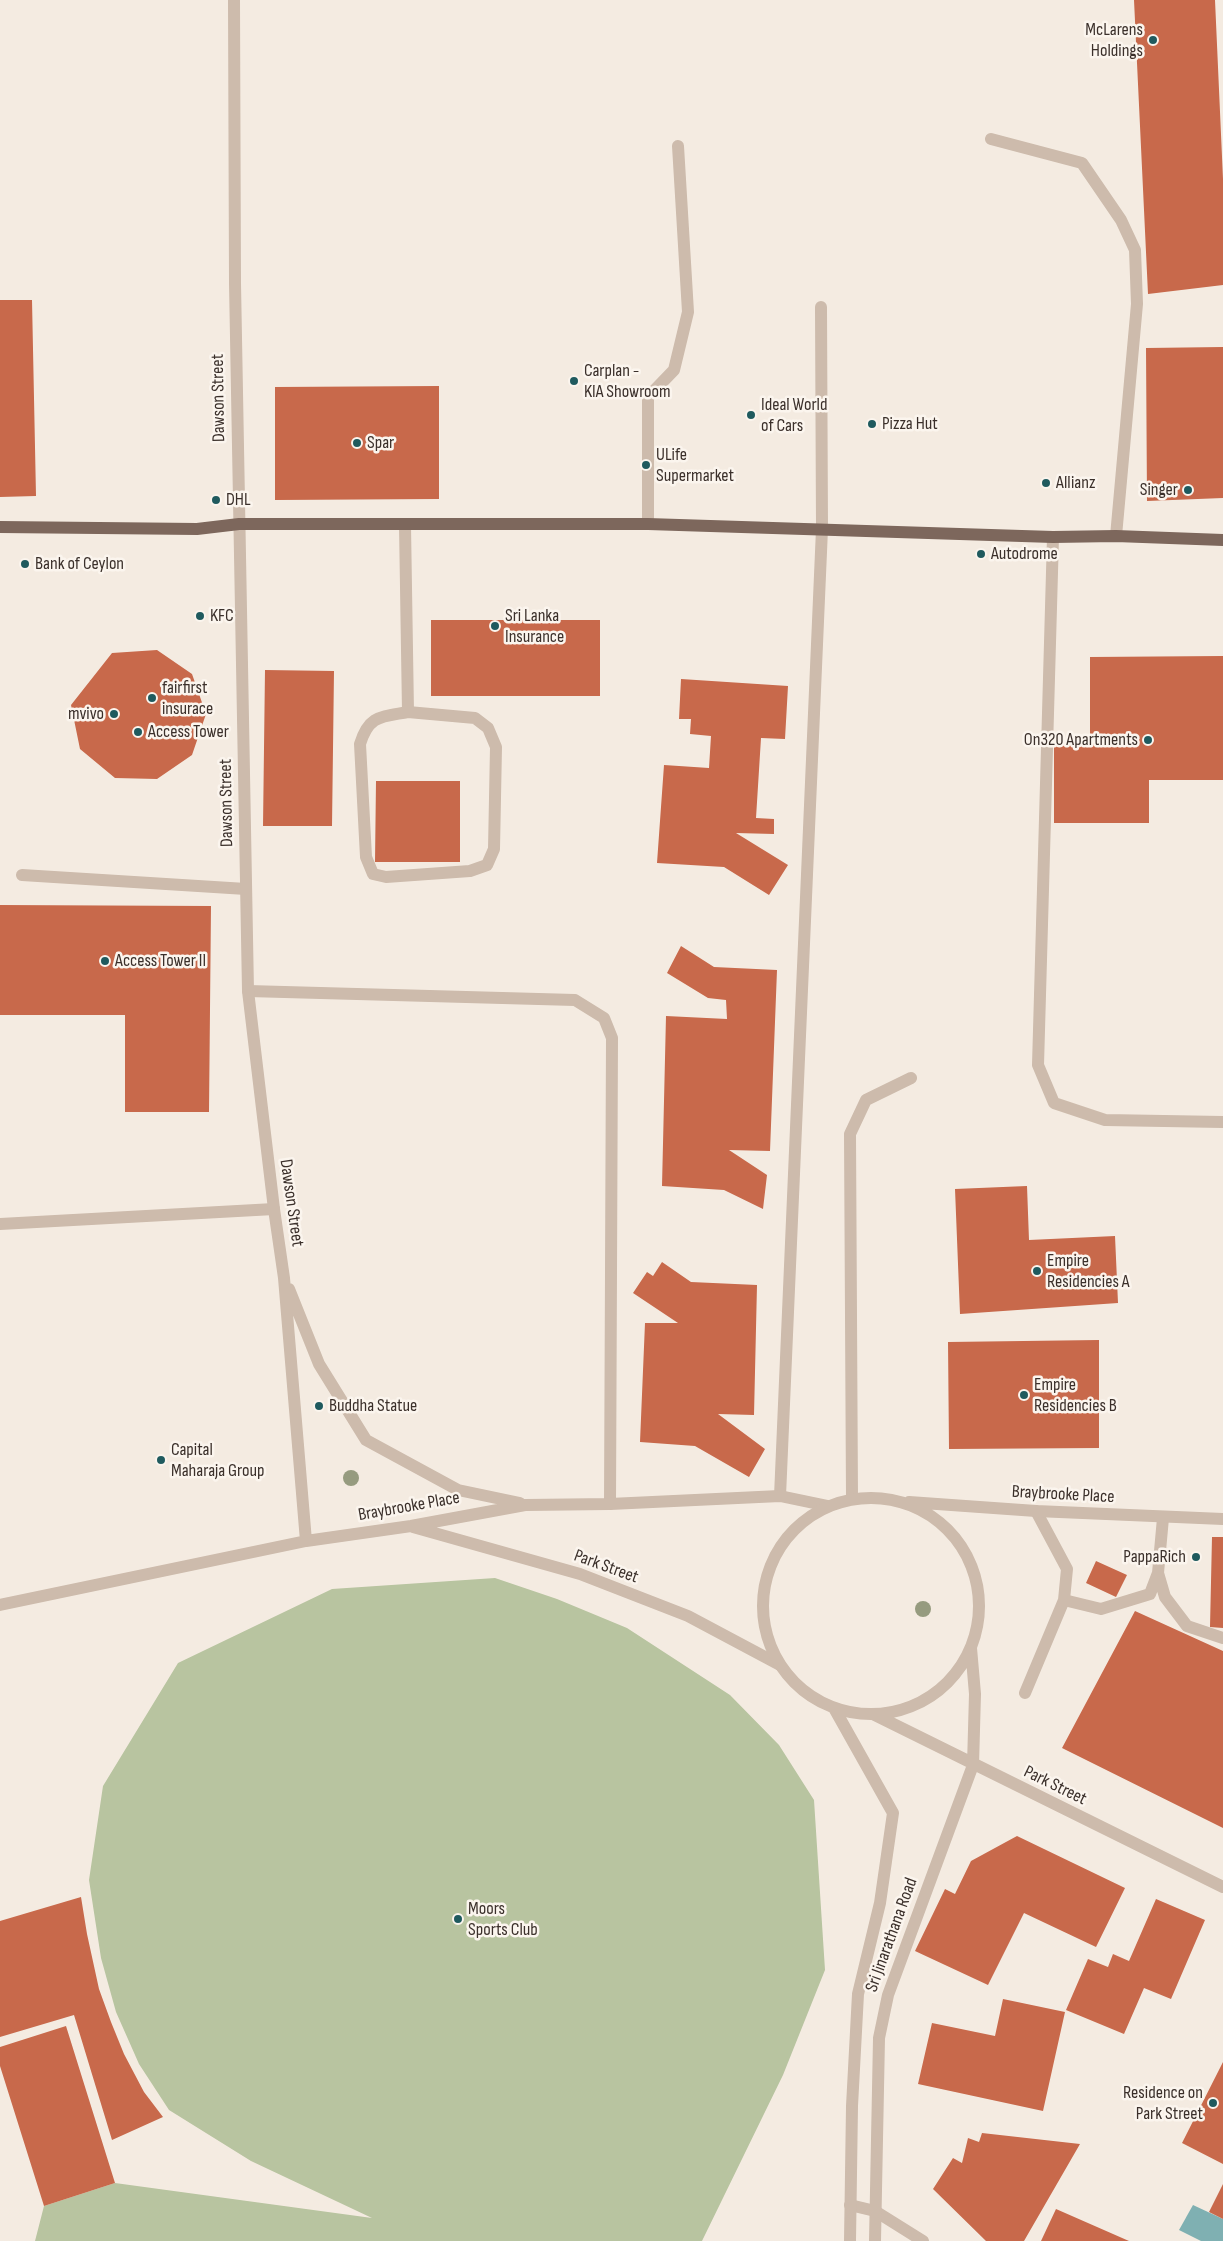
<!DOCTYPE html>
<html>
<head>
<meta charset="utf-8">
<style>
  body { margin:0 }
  canvas { display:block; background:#f4ebe1 }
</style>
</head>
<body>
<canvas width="1223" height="2241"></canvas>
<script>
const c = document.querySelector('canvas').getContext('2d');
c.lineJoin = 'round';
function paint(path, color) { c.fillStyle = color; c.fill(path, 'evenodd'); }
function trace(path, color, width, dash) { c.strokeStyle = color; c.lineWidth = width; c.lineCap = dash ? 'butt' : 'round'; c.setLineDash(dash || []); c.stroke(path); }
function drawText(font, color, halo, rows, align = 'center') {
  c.font = font + ' "Sofia Sans Condensed",sans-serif'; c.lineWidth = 5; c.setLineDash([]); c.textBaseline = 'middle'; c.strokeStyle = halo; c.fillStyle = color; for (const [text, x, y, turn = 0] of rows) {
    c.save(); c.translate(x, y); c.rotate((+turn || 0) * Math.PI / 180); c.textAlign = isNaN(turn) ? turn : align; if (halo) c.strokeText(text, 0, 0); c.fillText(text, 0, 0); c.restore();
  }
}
paint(new Path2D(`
  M495 1578 557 1599 627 1628 730 1695 779 1745 814 1800 825 1970 783 2075 702 2241H35L44 2206 115 2183 372 2218 251 2161 169 2110 139 2064 116 2012 101 1958 89 1880 103 1786 178 1663 332 1589Z`), '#b8c4a0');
paint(new Path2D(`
  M1193 2205 1223 2219V2241H1201L1179 2230Z`), '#7fb0b2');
paint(new Path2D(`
  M1134 0H1215L1223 179V285L1148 294Z
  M0 300H32L36 496 0 497Z
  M1223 347V498L1147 501 1146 348Z
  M439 386V499L275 500V387Z
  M431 620H600V696H431Z
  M157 650 192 674 206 714 192 755 157 779 115 778 80 749 71 705 112 653Z
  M1223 656V780H1149V823H1054V740H1090V657Z
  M265 670 334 671 332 826H263Z
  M681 679 788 686 785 739 761 738 756 818 774 819V834L736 833 788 865 769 895 724 867 657 863 664 765 709 768 711 736 690 734 691 719H679Z
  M376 781H460V862H375Z
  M0 905 211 906 209 1112H125V1015H0Z
  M681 946 714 967 777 970 770 1151 729 1150 767 1175 763 1209 724 1190 662 1186 666 1016 727 1019 726 1000 708 998 667 973Z
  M1027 1186 1029 1240 1115 1236 1118 1303 960 1314 955 1189Z
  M662 1262 691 1282 757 1285 754 1415 718 1414 765 1449 749 1477 695 1446 640 1442 645 1323H678L633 1293 647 1272 653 1276Z
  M1099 1340V1448L949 1449 948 1342Z
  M1212 1537H1223V1628L1210 1627Z
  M1096 1561 1127 1575 1116 1597 1086 1583Z
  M1135 1611 1223 1651V1828L1062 1748Z
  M1017 1836 1125 1888 1096 1947 1024 1913 988 1985 915 1951 945 1889 955 1894 971 1861Z
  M81 1897 87 1934 99 1989 111 2022 124 2054 144 2092 163 2117 112 2140 74 2015 0 2037V1921Z
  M1156 1899 1205 1920 1171 1999 1144 1988 1124 2034 1066 2010 1088 1959 1108 1967 1113 1954 1129 1961Z
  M1003 1999 1065 2012 1043 2111 918 2084 932 2023 995 2036Z
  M66 2026 115 2183 44 2206 0 2066V2047Z
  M1223 2062V2164L1182 2143Z
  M982 2133 1080 2144 1024 2241H986L933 2189 953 2158 962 2163 968 2138 979 2142Z
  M1223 2184V2219L1209 2212Z
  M1056 2209 1129 2241H1041Z`), '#c8694b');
trace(new Path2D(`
  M991 139 1082 163 1121 220 1135 250 1137 304 1116 536
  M648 524V397L674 370 688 312 678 146
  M405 525 408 712
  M1053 537 1038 1065 1054 1103 1105 1120 1223 1122
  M408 712 475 718 488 728 496 747 494 849 487 865 470 871 386 877 373 874 366 857 360 744C369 715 381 717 408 712Z
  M22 875 246 889
  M248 991 575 1000 604 1018 612 1038 610 1504
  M0 1224 274 1209
  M780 1496 822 529 821 307
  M852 1499 850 1134 866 1100 911 1078
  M1163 1518 1158 1573 1165 1597 1187 1626 1223 1638
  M1064 1600 1101 1609 1150 1594 1158 1573
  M1025 1693 1064 1600 1067 1569 1036 1511`), '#cdbbac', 12);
trace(new Path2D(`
  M234 0 235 283 248 991 274 1209 284 1278 306 1541
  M289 1289 319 1364 366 1440 458 1490 520 1503
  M413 1527 580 1574 688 1616 780 1665
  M0 1605 306 1541 411 1526 525 1505 610 1504 780 1496 828 1506
  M850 2205 875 2211 923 2241`), '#cdbbac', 12);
trace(new Path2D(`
  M763 1606a108 108 0 1 1 216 0a108 108 0 1 1-216 0Z
  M909 1502 1036 1511 1223 1519
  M834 1708 893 1813 880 1903 858 1994 852 2106 850 2241
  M873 1714 1223 1887
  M875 2241 879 2038 888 1995 973 1765 975 1694 971 1648`), '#cdbbac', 12);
trace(new Path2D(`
  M0 527 197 529 239 524H648L1053 537 1116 536 1223 540`), '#7d675c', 12);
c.fillStyle = '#969b7f';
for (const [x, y] of [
  [351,1478],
  [923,1609]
]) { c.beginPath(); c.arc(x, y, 8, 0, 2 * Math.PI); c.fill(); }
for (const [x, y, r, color] of [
  [1153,40,5,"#1f5a5e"],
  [574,381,5,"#1f5a5e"],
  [751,415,5,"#1f5a5e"],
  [872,424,5,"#1f5a5e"],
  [357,443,5,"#1f5a5e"],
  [646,465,5,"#1f5a5e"],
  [1046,483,5,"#1f5a5e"],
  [1188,490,5,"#1f5a5e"],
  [216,500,5,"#1f5a5e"],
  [981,554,5,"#1f5a5e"],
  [25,564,5,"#1f5a5e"],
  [200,616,5,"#1f5a5e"],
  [495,626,5,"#1f5a5e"],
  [152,698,5,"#1f5a5e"],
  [114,714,5,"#1f5a5e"],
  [138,732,5,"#1f5a5e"],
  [1148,740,5,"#1f5a5e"],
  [105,961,5,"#1f5a5e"],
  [1037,1271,5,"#1f5a5e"],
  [1024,1395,5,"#1f5a5e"],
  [319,1406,5,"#1f5a5e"],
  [161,1460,5,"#1f5a5e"],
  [1196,1557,5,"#1f5a5e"],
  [458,1919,5,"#1f5a5e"],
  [1213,2103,5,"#1f5a5e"]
]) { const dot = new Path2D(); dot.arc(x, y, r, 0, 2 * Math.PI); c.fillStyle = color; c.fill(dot); trace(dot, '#fbf5ee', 2); }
drawText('18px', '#3b302b', '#fbf5ee', [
  ["McLarens",1143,30,"right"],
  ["Holdings",1143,51,"right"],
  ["Carplan -",584,371],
  ["KIA Showroom",584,392],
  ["Ideal World",761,405],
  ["of Cars",761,426],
  ["Pizza Hut",882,424],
  ["Spar",367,443],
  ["ULife",656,455],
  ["Supermarket",656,476],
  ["Allianz",1056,483],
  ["Singer",1178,490,"right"],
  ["DHL",226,500],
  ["Autodrome",991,554],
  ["Bank of Ceylon",35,564],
  ["KFC",210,616],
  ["Sri Lanka",505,616],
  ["Insurance",505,637],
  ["fairfirst",162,688],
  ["insurace",162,709],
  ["mvivo",104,714,"right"],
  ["Access Tower",148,732],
  ["On320 Apartments",1138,740,"right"],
  ["Access Tower II",115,961],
  ["Empire",1047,1261],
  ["Residencies A",1047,1282],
  ["Empire",1034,1385],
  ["Residencies B",1034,1406],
  ["Buddha Statue",329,1406],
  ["Capital",171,1450],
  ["Maharaja Group",171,1471],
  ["PappaRich",1186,1557,"right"],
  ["Moors",468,1909],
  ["Sports Club",468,1930],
  ["Residence on",1203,2093,"right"],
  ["Park Street",1203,2114,"right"]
], 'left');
drawText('18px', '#3b302b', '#fbf5ee', [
  ["Dawson Street",219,398,-91],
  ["Dawson Street",227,803,-91],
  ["Dawson Street",291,1203,82],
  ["Braybrooke Place",1063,1495,3],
  ["Braybrooke Place",409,1507,-10],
  ["Park Street",606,1567,20],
  ["Park Street",1055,1786,26],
  ["Sri Jinarathana Road",892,1935,-70]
]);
</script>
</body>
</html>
